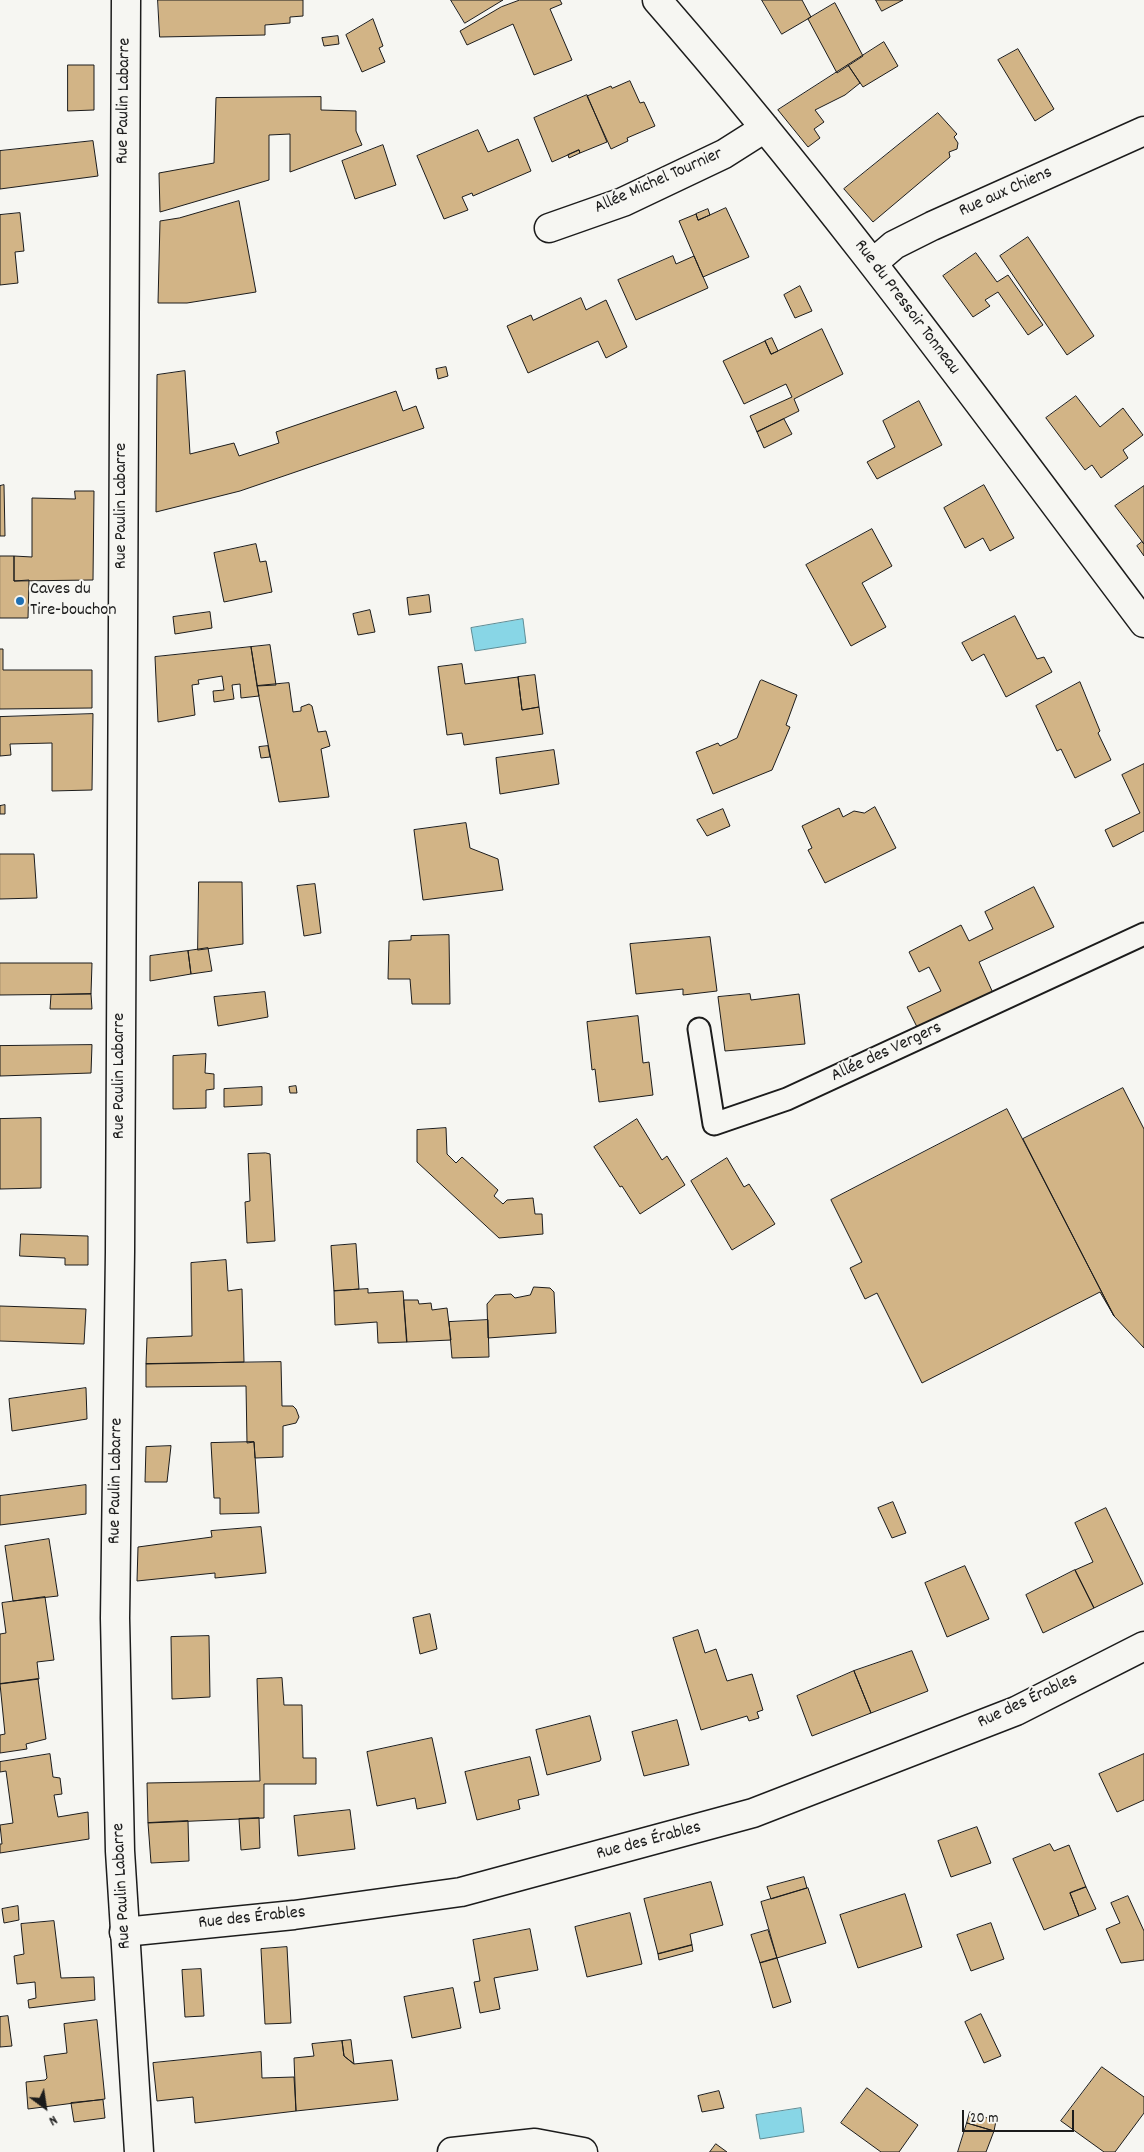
<!DOCTYPE html>
<html>
<head>
<meta charset="utf-8">
<style>
  body { margin:0 }
  #map { position:relative; width:1144px; height:2152px; overflow:hidden; background:#f6f6f2; font-family:Dekko,sans-serif }
  canvas { display:block }
  .north { position:absolute; left:20px; top:2082px; width:50px; height:50px; -webkit-text-stroke:4px #f6f6f2; paint-order:stroke; rotate:149deg; font-size:14px; font-weight:700; line-height:20px; text-align:center; color:#1c1c1c }
  .north::after { content:''; display:block; margin:auto; width:18px; height:22px; background:#1c1c1c; clip-path:polygon(50% 0,100% 100%,50% 72%,0 100%) }
  .scale { position:absolute; left:962px; top:2110px; width:112px; height:22px; box-sizing:border-box; border:2px solid #1c1c1c; border-top:0; padding-left:6px; font-size:15px; line-height:18px; white-space:nowrap; color:#1c1c1c; -webkit-text-stroke:4px #f6f6f2; paint-order:stroke }
</style>
</head>
<body>
<div id="map">
<canvas width="1144" height="2152"></canvas>
<div class="north">N</div>
<div class="scale">20 m</div>
</div>
<script>
const c = document.querySelector('canvas').getContext('2d');
c.lineJoin = 'round';
function paint(path, color) { c.fillStyle = color; c.fill(path, 'evenodd'); }
function trace(path, color, width, dash) { c.strokeStyle = color; c.lineWidth = width; c.lineCap = dash ? 'butt' : 'round'; c.setLineDash(dash || []); c.stroke(path); }
function drawText(font, color, halo, rows, align = 'center') {
  c.font = font + ' Dekko,sans-serif'; c.lineWidth = 4; c.setLineDash([]); c.textBaseline = 'middle'; c.strokeStyle = halo; c.fillStyle = color; for (const [text, x, y, turn = 0] of rows) {
    c.save(); c.translate(x, y); c.rotate((+turn || 0) * Math.PI / 180); c.textAlign = isNaN(turn) ? turn : align; if (halo) c.strokeText(text, 0, 0); c.fillText(text, 0, 0); c.restore();
  }
}
const water = new Path2D(`
  M523 619 526 643 475 651 471 628Z
  M801 2108 804 2132 760 2139 756 2115Z`);
paint(water, '#88d6e6');
trace(water, '#5d8c95', 1);
const building = new Path2D(`
  M158 0H303V16L290 17V23L265 25V35L160 37Z
  M451 0H503L465 23Z
  M520 0H560L562 4 550 9 572 60 534 75 513 24 467 45 460 31 501 7Z
  M762 0H802L811 17 782 34Z
  M876 0H903L882 11Z
  M835 3 863 56 837 73 808 19Z
  M373 19 383 46 379 48 385 62 362 72 346 35Z
  M338 36 339 44 324 46 322 38Z
  M884 42 898 66 863 87 848 65Z
  M1018 49 1054 109 1035 121 998 60Z
  M68 65H94V110L68 111Z
  M848 65 860 83 845 95 815 110 824 122 814 129 820 138 808 147 778 110Z
  M630 81 640 103 644 102 655 126 627 138 628 141 611 149 587 96 611 86 612 88Z
  M587 95 607 142 580 153 579 150 552 162 534 118Z
  M321 97V110L356 111V131L362 145 290 172V134L269 135V180L160 212 159 173 214 163 216 98Z
  M938 113 957 134 954 137 958 143 957 149 949 152 950 157 873 222 844 189Z
  M478 130 488 152 518 139 531 171 473 196 472 193 462 197 468 210 444 219 417 156Z
  M93 141 98 176 0 189V151Z
  M383 145 396 185 355 199 342 161Z
  M579 150 580 153 569 158 568 155Z
  M239 201 256 292 187 303H158L160 221 179 218Z
  M726 208 749 257 703 277 679 221 696 214 698 220Z
  M708 209 710 215 698 220 696 214Z
  M20 213 24 251 15 252 18 283 0 285V215Z
  M1028 237 1094 336 1067 355 1000 256Z
  M976 253 997 282 1008 275 1043 325 1028 335 998 292 985 300 990 306 973 317 943 276Z
  M673 256 676 264 694 256 708 288 636 320 618 280Z
  M800 286 812 311 795 318 784 295Z
  M581 298 586 310 606 300 627 347 606 358 598 341 528 373 507 326 531 315 533 320Z
  M822 329 843 374 794 399 799 411 757 432 750 416 792 397 786 384 744 404 723 361 765 341 771 354Z
  M772 338 778 351 771 354 765 341Z
  M446 367 448 376 438 379 436 369Z
  M185 371 190 454 234 443 239 456 279 443 276 432 396 391 403 411 416 406 424 428 240 491 156 512 157 375Z
  M1076 396 1100 427 1123 408 1143 435 1123 450 1128 458 1101 478 1092 465 1085 470 1046 418Z
  M919 401 942 445 877 479 867 462 895 447 883 421Z
  M784 419 792 434 764 448 757 432Z
  M4 485 5 536H0V486Z
  M984 485 1014 538 990 551 983 538 965 548 944 508Z
  M1144 486V544L1115 506Z
  M75 491H94L93 580 14 581V556L32 557V498L75 499Z
  M872 529 892 566 862 583 886 627 851 646 806 565Z
  M1142 542 1144 544V556L1137 546Z
  M256 544 260 562 266 561 272 592 224 602 214 553Z
  M0 556H14V581L29 580 28 618H0Z
  M429 595 431 612 409 615 407 598Z
  M370 610 375 632 358 635 353 614Z
  M210 612 212 628 175 634 173 617Z
  M1015 616 1037 659 1044 657 1052 672 1006 697 985 656 984 654 972 661 962 643Z
  M270 645 276 685 257 686 251 647Z
  M251 647 259 696 241 698 240 684 232 685 234 699 214 702 213 691 224 690 222 676 198 680 199 684 192 685 195 715 158 722 155 657Z
  M0 649H3V670H92V708L0 709Z
  M462 664 465 684 518 677 522 710 539 707 543 734 464 745 462 733 447 735 438 667Z
  M535 675 539 707 522 710 518 677Z
  M762 680 797 695 786 725 790 727 772 770 713 794 696 752 718 743 720 746 737 738 760 681Z
  M1080 682 1100 731 1098 733 1111 760 1075 778 1061 749 1057 751 1036 706Z
  M289 683 293 712 301 711V707L309 704 312 706 318 732 326 731 330 746 321 749 329 797 279 802 257 686Z
  M93 714 92 790 52 791V743L10 744 11 755 0 756V717Z
  M268 746 270 757 261 758 259 747Z
  M554 750 559 784 500 794 496 758Z
  M1144 764V831L1113 847 1105 830 1140 813 1122 775Z
  M5 805V814H0V806Z
  M875 807 896 848 825 883 808 850 812 848 802 826 839 808 843 817 854 811 864 813Z
  M723 809 730 826 707 836 697 820Z
  M466 823 470 848 498 859 503 890 423 900 414 830Z
  M0 854H34L37 898 0 899Z
  M199 882H242L243 944 198 950Z
  M315 884 321 933 304 936 297 886Z
  M1034 887 1054 927 979 962 993 993 918 1029 907 1007 941 991 929 967 919 972 909 952 961 925 969 941 993 929 985 912Z
  M449 935 450 1004H412L410 979H388L389 941 411 940V936Z
  M710 937 717 991 683 995V989L636 994 630 944Z
  M208 948 212 971 191 974 188 951Z
  M188 951 191 974 150 981V956Z
  M0 963H92L91 994 0 995Z
  M265 992 268 1017 218 1026 214 997Z
  M91 994 92 1009H50L51 995Z
  M750 994 751 1000 799 994 805 1044 725 1051 718 997Z
  M638 1016 643 1063 649 1062 653 1095 599 1102 595 1069 592 1070 587 1022Z
  M92 1045 91 1073 0 1076V1046Z
  M206 1054 205 1073 214 1074V1089L206 1090V1108L173 1109V1056Z
  M296 1086 297 1093H290L289 1087Z
  M262 1087V1105L224 1107V1089Z
  M1123 1088 1144 1129V1348L1114 1316 1023 1139Z
  M1007 1109 1114 1316 1100 1292 922 1383 877 1293 865 1299 850 1268 862 1262 831 1200Z
  M41 1118V1188L0 1189V1119Z
  M637 1119 662 1160 667 1156 685 1185 640 1214 622 1186 620 1187 594 1147Z
  M446 1128 447 1154 456 1163 462 1157 498 1190 494 1196 503 1204 507 1200 533 1198 535 1214H542L543 1234 499 1238 417 1162V1130Z
  M266 1153 270 1154 275 1241 247 1243 245 1202 250 1201 248 1154Z
  M727 1158 744 1187 749 1184 775 1224 732 1250 691 1181Z
  M21 1234 88 1236V1265H65V1258L20 1256Z
  M356 1244 359 1289 334 1291 331 1246Z
  M226 1260 228 1291 242 1289 244 1362 146 1364 147 1338 192 1336 191 1263Z
  M534 1287 550 1288 554 1292 556 1333 488 1338 487 1304 495 1295 511 1294 515 1298 530 1295Z
  M368 1289V1293L403 1291 407 1342 378 1343 377 1322 335 1325 334 1291Z
  M404 1300H418L419 1304 431 1303 432 1310 447 1308 451 1340 407 1342Z
  M0 1306 86 1309 84 1344 0 1341Z
  M488 1320 489 1357 452 1358 449 1322Z
  M281 1362 282 1406H293L296 1409 299 1417 296 1423 283 1426V1457L255 1458 254 1442 247 1443 246 1386 146 1387V1364Z
  M86 1388 87 1419 12 1431 9 1399Z
  M254 1442 259 1513 220 1514V1498H214L211 1443Z
  M171 1446 167 1482H145L146 1447Z
  M86 1485V1514L0 1525V1496Z
  M893 1502 906 1533 892 1538 878 1508Z
  M1106 1508 1143 1584 1094 1608 1075 1570 1093 1562 1075 1523Z
  M261 1527 266 1573 215 1578V1573L137 1581 138 1547 212 1537 211 1531Z
  M49 1539 58 1596 13 1601 5 1546Z
  M965 1566 989 1619 947 1637 925 1583Z
  M1075 1570 1094 1608 1043 1633 1026 1595Z
  M45 1597 54 1660 37 1662 39 1679 0 1684V1634L6 1633 2 1603Z
  M430 1614 437 1649 420 1654 413 1618Z
  M698 1630 705 1653 716 1649 727 1681 752 1674 763 1710 757 1712 759 1718 749 1721 747 1716 701 1730 673 1638Z
  M209 1636 210 1697 172 1699 171 1637Z
  M912 1651 928 1691 871 1713 854 1671Z
  M854 1671 871 1713 812 1736 797 1696Z
  M282 1678 284 1705H302L303 1758H316V1784H264V1818L148 1823 147 1783 260 1781 257 1679Z
  M38 1679 46 1739 26 1744 27 1749 0 1753V1735L5 1734 0 1684Z
  M590 1716 601 1759 600 1761 547 1775 536 1730Z
  M677 1720 689 1765 644 1776 632 1732Z
  M432 1738 446 1803 417 1809 415 1798 377 1806 367 1752Z
  M50 1754 53 1777 60 1778 62 1794 54 1795 58 1817 88 1812 89 1839 0 1853V1844H2L0 1825 13 1823 6 1771 0 1772V1762Z
  M1144 1754V1800L1117 1812 1099 1774Z
  M530 1757 539 1795 518 1800 520 1809 477 1820 465 1772Z
  M350 1810 355 1849 298 1856 294 1816Z
  M259 1818 260 1848 241 1850 239 1819Z
  M188 1821 189 1861 151 1863 148 1823Z
  M977 1827 991 1863 951 1877 938 1841Z
  M1050 1844 1054 1851 1069 1845 1086 1887 1070 1893 1079 1916 1044 1930 1013 1859Z
  M804 1877 807 1888 771 1899 767 1887Z
  M711 1882 723 1925 690 1934 692 1945 658 1954 644 1899Z
  M1086 1887 1096 1909 1079 1916 1070 1893Z
  M808 1888 826 1943 777 1958 761 1902Z
  M905 1894 922 1947 858 1968 840 1915Z
  M1128 1896 1144 1931V1960L1121 1963 1106 1929 1120 1923 1111 1903Z
  M18 1906 19 1920 4 1923 2 1909Z
  M630 1913 642 1964 587 1977 575 1927Z
  M54 1921 61 1978 94 1977 95 2000 29 2008 28 2000 36 1998 35 1982 17 1984 14 1956 24 1954 21 1924Z
  M991 1923 1004 1959 971 1971 957 1935Z
  M530 1929 538 1970 494 1978 500 2009 480 2013 474 1982 480 1981 473 1940Z
  M768 1930 777 1958 760 1963 751 1935Z
  M692 1945 693 1951 659 1960 658 1954Z
  M287 1947 291 2023 265 2024 261 1949Z
  M777 1958 791 2002 773 2008 760 1963Z
  M201 1969 204 2016 185 2017 182 1970Z
  M453 1988 461 2028 412 2038 404 1997Z
  M981 2014 1001 2056 984 2063 965 2022Z
  M8 2016 12 2046 0 2047V2017Z
  M97 2020 105 2099 28 2109 26 2082 45 2080 47 2078 44 2056 67 2053 64 2024Z
  M351 2040 354 2064 344 2056 342 2041Z
  M342 2041 344 2056 354 2064 392 2060 398 2100 296 2111 294 2058 314 2056 312 2044Z
  M261 2052 262 2078 294 2077 296 2111 195 2123 193 2097 157 2101 153 2063Z
  M1102 2067 1144 2097V2113L1115 2152H1104L1061 2121Z
  M867 2088 918 2125 899 2152H881L841 2123Z
  M719 2091 724 2108 702 2112 698 2096Z
  M103 2100 105 2118 74 2122 71 2103Z
  M970 2112 996 2121 994 2131 967 2123Z
  M967 2123 994 2131 986 2152H958Z
  M716 2144 727 2152H710Z`);
paint(building, '#d2b486');
trace(building, '#1c1c1c', 1);
const service = new Path2D(`
  M699 1029 714 1124 787 1099 1144 934`);
const minor = new Path2D(`
  M657 0C831 199 986 413 1144 623
  M549 228 623 202 724 154 765 128
  M873 263 894 245 932 226 1144 131
  M124 1932 294 1915 461 1892 753 1813 1016 1711 1144 1646
  M452 2152 535 2143 583 2152`);
const tertiary = new Path2D(`
  M126 0 120 1252 115 1618 120 1851 139 2152`);
trace(service, '#1c1c1c', 25);
trace(minor, '#1c1c1c', 31);
trace(tertiary, '#1c1c1c', 31);
trace(service, '#f6f6f2', 21);
trace(minor, '#f6f6f2', 28);
trace(tertiary, '#f6f6f2', 28);
for (const [x, y, r, color] of [
  [20,601,5,"#1f6fb2"]
]) { const dot = new Path2D(); dot.arc(x, y, r, 0, 2 * Math.PI); c.fillStyle = color; c.fill(dot); trace(dot, '#f6f6f2', 2); }
drawText('18px', '#1c1c1c', '#f6f6f2', [
  ["Rue Paulin Labarre",125,101,-89],
  ["Allée Michel Tournier",659,182,-24],
  ["Rue aux Chiens",1006,193,-24],
  ["Rue du Pressoir Tonneau",906,308,53],
  ["Rue Paulin Labarre",123,506,-90],
  ["Allée des Vergers",887,1053,-25],
  ["Rue Paulin Labarre",121,1076,-90],
  ["Rue Paulin Labarre",117,1481,-89],
  ["Rue des Érables",1028,1702,-25],
  ["Rue des Érables",649,1842,-15],
  ["Rue Paulin Labarre",123,1886,-93],
  ["Rue des Érables",252,1919,-6]
]);
drawText('18px', '#1c1c1c', '#f6f6f2', [
  ["Caves du",30,591],
  ["Tire-bouchon",30,612]
], 'left');
</script>
</body>
</html>
